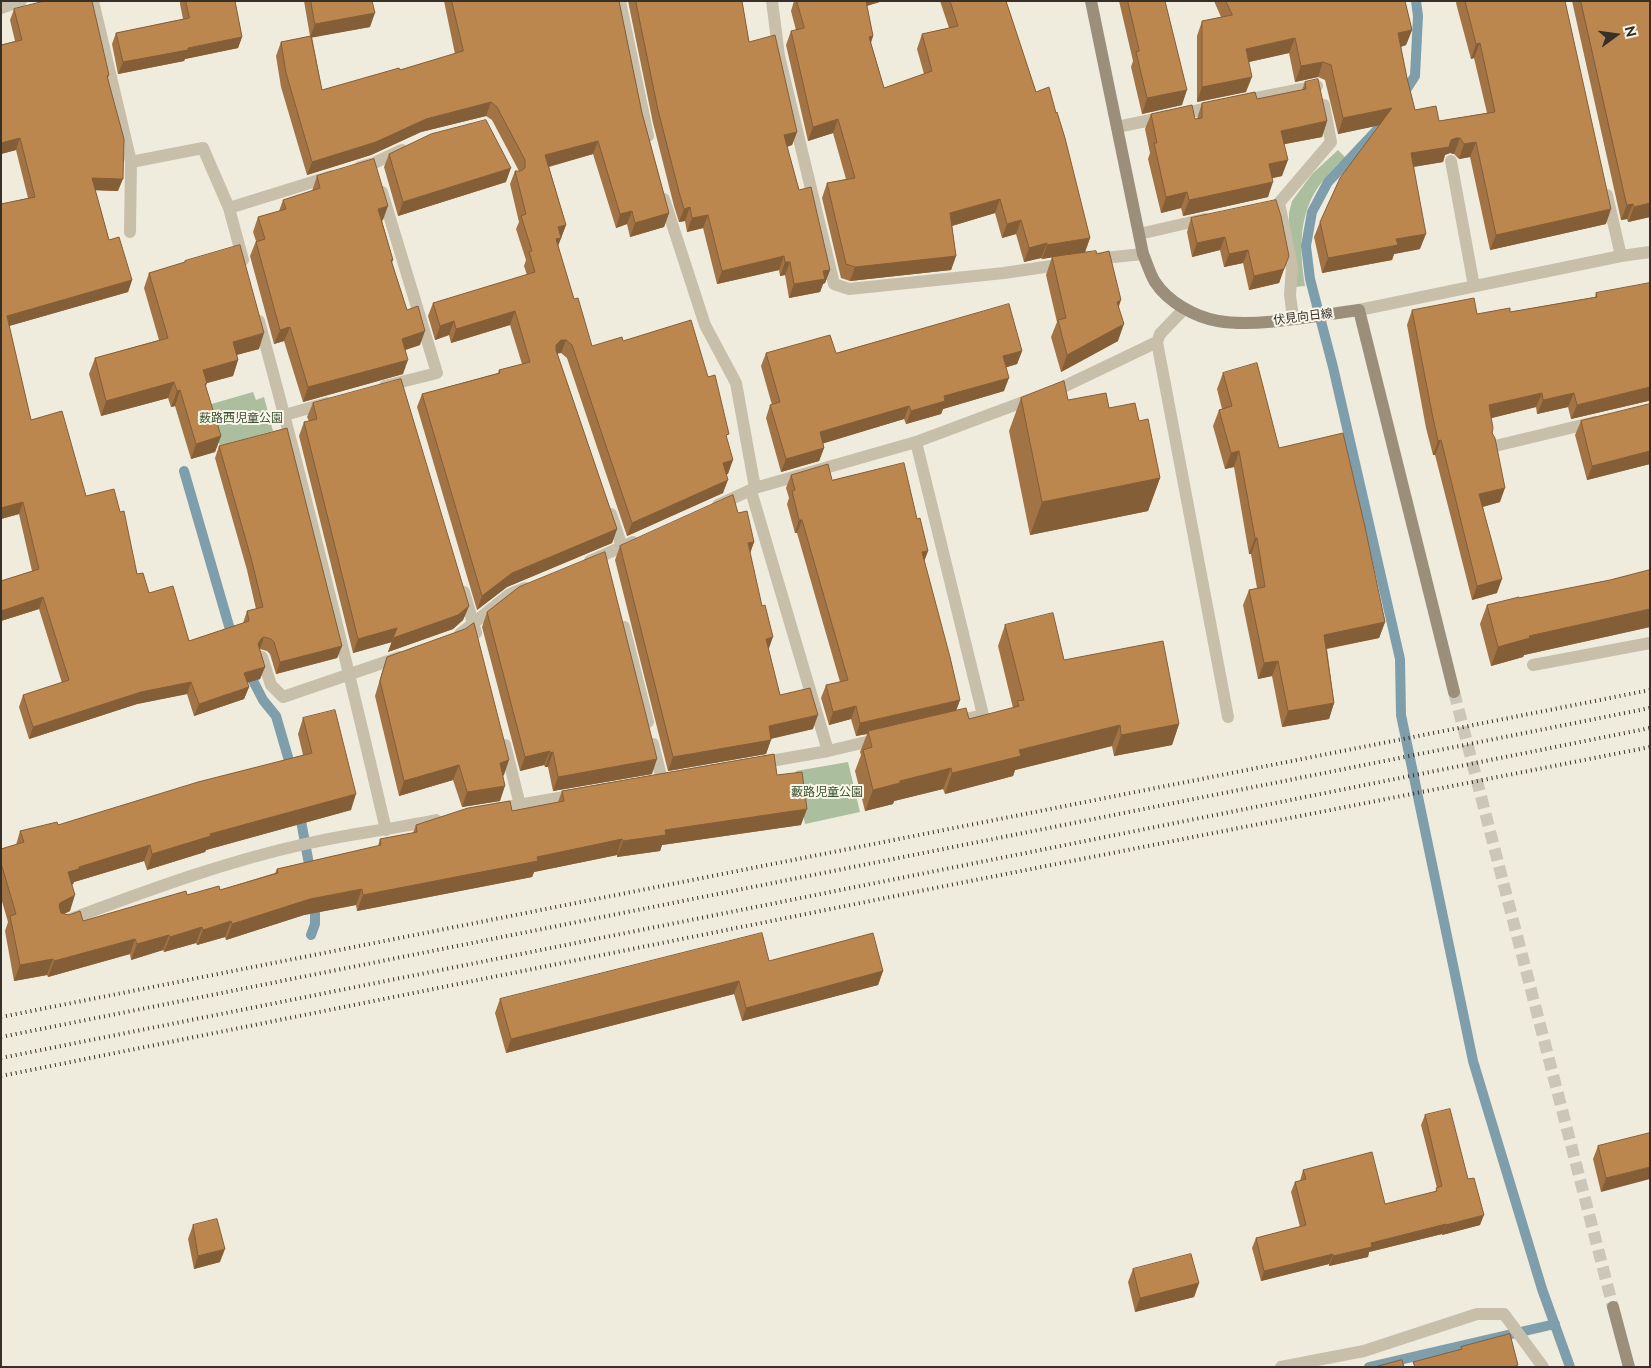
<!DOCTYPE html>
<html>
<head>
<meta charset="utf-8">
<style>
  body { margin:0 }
  #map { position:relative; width:1651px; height:1368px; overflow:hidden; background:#f0ecdd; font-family:Raleway,sans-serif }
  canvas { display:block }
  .frame { position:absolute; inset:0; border:2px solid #363029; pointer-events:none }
  .north { position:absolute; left:1591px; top:10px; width:50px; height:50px; -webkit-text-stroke:4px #f8f5e9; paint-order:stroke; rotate:76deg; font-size:14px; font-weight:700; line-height:20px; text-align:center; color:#363029 }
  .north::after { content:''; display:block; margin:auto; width:18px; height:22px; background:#363029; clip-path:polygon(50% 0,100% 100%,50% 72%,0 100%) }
</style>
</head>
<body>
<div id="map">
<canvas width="1651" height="1368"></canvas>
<div class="frame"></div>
<div class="north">N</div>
</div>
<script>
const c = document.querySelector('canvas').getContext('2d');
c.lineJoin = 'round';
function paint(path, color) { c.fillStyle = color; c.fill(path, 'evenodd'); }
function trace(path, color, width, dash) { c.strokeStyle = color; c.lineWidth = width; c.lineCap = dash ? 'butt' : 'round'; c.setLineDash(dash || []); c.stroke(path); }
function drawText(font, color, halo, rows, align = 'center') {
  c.font = font + ' Raleway,"Noto Sans JP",sans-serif'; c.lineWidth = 4; c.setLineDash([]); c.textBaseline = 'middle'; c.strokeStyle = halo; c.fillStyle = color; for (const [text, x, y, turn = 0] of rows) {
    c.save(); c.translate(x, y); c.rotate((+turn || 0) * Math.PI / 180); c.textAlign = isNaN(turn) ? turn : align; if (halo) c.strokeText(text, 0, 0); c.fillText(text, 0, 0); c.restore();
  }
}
paint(new Path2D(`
  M1338 150 1345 157C1334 168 1323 179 1315 192 1298 221 1300 255 1305 286L1295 287 1289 229V213L1292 201 1312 174Z
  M253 392 256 400 264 397 273 431 220 446 208 405Z
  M848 762 860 812 805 824 796 771Z`), '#abbe9e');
trace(new Path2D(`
  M1402 96 1415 76 1418 16 1416 1
  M1377 130 1328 182 1312 212 1306 246 1310 279 1333 367 1400 659 1401 715 1473 1061 1542 1289 1570 1367
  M184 471 229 626 235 640
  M247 669 263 700 276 716 292 771
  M299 810 311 875
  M311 935 315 924V901
  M1369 1367 1555 1324`), '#7e9eab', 10);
trace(new Path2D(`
  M1454 692 1613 1307`), '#cbc6b9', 12, [12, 6]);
trace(new Path2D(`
  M772 1 779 56 834 284 849 289 1004 273 1065 264
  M1094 259 1143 254
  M611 514 622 547
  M464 592 476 633
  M624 627 648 722
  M653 744 662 780
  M505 745 520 805`), '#c8bfaa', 12);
trace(new Path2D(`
  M93 1 131 162 203 148 229 208 243 260
  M620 1 648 136
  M1 8 21 1
  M1241 101 1317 86
  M1117 127 1214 107
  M1451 161 1474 286
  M360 167 374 163 402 150
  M382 192 437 373 385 386
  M1607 195 1621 256
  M664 199 705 325 736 383 755 488
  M229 208 332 176
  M130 232 131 162
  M1139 234 1205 219
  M1359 310 1621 256 1650 252
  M1293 318 1290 295 1292 266 1279 203 1331 142 1324 105
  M259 321C305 489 346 659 386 830
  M1157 342 1228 717
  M285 415 327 403
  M916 442 983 715 952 722
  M1495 446 1595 422
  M751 491 828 751
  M718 505 755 488 916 442 1063 387 1157 342 1160 334 1184 309
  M590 561 633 542
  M460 634 510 594 525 588
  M262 657 271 685 283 697 400 657
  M1533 665 1650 643
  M759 763 828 751 879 739
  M495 809 576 795
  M65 921C144 892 223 862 305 844 348 834 393 829 436 820
  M1281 1367 1364 1351 1477 1314H1504L1543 1367`), '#c8bfaa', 12);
trace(new Path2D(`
  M1091 1 1143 254C1147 263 1150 274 1155 282 1168 302 1195 317 1218 321 1258 328 1318 315 1359 310L1454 692
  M1613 1307 1629 1367`), '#9b8f7c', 12);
trace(new Path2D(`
  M1 1017 1650 690
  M1 1037 1650 708
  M1 1058 1650 728
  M1 1076 950 885 1650 747`), '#363029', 4, [1, 4]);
paint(new Path2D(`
  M180 1H235L242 37 238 48 185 59 184 61 118 74 112 44 116 33 183 19 180 4Z
  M304 1H372L370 27 312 37 322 90 400 70 455 54 444 1H619L642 113 669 213 664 227 630 237 627 224 616 228 593 154 549 167 566 225 558 246 574 299 592 346 623 341 727 439 728 474H726L723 493 627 536 567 358 561 353H557L617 529 612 543 507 587 477 610 417 407 422 394 498 373 499 370 522 364 510 325 451 343 449 335 435 340 428 316 433 303 527 275 524 266 526 260 516 229 519 222 510 184 515 171H519L492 120 486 116 421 132 371 155 307 175 281 87 276 56 281 42 310 36Z
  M628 1H742L749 42 797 132 792 145 787 147 799 190 830 270 825 283 823 284 820 292 789 298 785 275 780 276 779 270 717 284 703 228 687 232 685 221 679 222 674 206 653 123Z
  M794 1H883L867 6 873 36 871 43 884 88 924 74 917 49 922 34 949 28 940 1H1006L1036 92 1056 113 1090 238 1085 252 1097 254 1119 307 1118 341 1061 372 1051 337 1057 322 1046 275 1052 257 1042 259 1041 258 1024 262 1016 234 1002 238 995 213 952 226 956 256 951 270 850 281 841 278 822 198 827 183 846 179 833 133 808 141 786 45 791 31 796 30 791 11Z
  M1119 1H1165L1182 105 1142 114 1131 67 1133 61Z
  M1214 1H1405L1412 30 1406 45 1401 47 1407 78 1415 110 1439 121 1487 113 1474 58 1471 59 1456 3 1457 1H1565L1606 224 1490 250 1470 157 1459 159 1454 154 1450 153 1445 155 1443 162 1414 167 1420 249 1394 254 1392 260 1322 273 1314 237 1320 222 1379 125 1338 134 1325 80 1318 77 1295 82 1289 53 1249 62 1246 92 1197 102V36L1202 21 1221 17Z
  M1572 1H1650V217L1628 222 1627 219 1621 220Z
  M14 9 109 75 108 78 118 191 95 190 109 240 132 280 128 292 9 326 31 420 86 496 120 512 137 574 149 593 189 641 243 623 247 611 256 609 247 570 215 458 219 446 342 646 337 658 276 674 270 654 267 651 260 649 265 667 260 679 247 683 249 687 244 699 194 716 187 694 137 704 29 739 19 707 23 695 62 683 39 609 1 621V581L32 571 19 514 1 519V204L28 198 16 150 1 154V45L15 41 10 20Z
  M1305 82 1327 121 1322 137 1284 144 1282 176 1272 178 1268 197 1183 216 1181 208 1161 213 1148 159 1150 153 1145 129 1151 114 1197 119 1202 103 1257 99 1302 90Z
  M389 154 506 182 398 216 384 167Z
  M317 176 383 220 382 221 393 260 392 263 407 310 420 345 405 350 403 374 303 402 284 341 274 344 250 256 256 241 253 232 258 217 279 211 283 200 312 191Z
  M1191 218 1284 269 1279 283 1249 290 1243 263 1224 267 1220 250 1192 257 1187 232Z
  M185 261 259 349 237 355 238 360 233 376 207 383 205 386 221 436 215 452 191 459 175 406 171 407 168 398 101 416 89 374 95 358 159 340 144 288 149 273 184 263Z
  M1650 283V402L1648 401 1571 419 1568 407 1537 414 1536 407 1491 418 1500 502 1483 507 1497 593 1472 600 1435 455H1433L1426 428 1407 325 1412 310 1477 314 1510 312 1595 297 1596 293Z
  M1022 351 1017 364 1006 367 1004 391 943 409 941 414 906 424 904 419 823 443 824 448 819 461 781 472 766 418 770 405H772L761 366 766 353H836Z
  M1223 373 1279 448 1385 622 1379 638 1327 649 1334 703 1329 719 1282 727 1272 676 1258 679 1243 605 1249 590 1257 588 1251 554H1249L1234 467 1225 469 1213 426 1219 410 1222 409 1217 389Z
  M1021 398 1068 400 1109 408 1139 421 1160 478 1148 511 1030 535 1009 431Z
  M313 403 469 606 463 620 453 629 388 652 392 642 353 653 299 436 304 422 309 421 307 417Z
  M1650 404V464L1587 480 1575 435 1581 421Z
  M791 475 832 480 917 519 928 551 924 561 960 700 956 711 969 719 1013 708 998 646 1005 625 1064 660 1179 724 1172 745 1114 756 1112 746 1015 770 1013 776 945 794 943 789 894 801 893 804 865 811 855 771 861 755 860 752 867 734 856 736 851 719 829 725 821 698 826 685 840 682 797 533H795L787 504 789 498 786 488Z
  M738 513 754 542 750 553 768 650 780 695 813 729 771 739 766 754 668 771 615 560 620 546Z
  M1650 570V627L1524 655 1523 657 1491 666 1480 624 1487 605 1610 580Z
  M487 612 652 774 553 791 548 767H545L544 765 520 771 482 627Z
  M387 657 504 775 503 776 500 801 462 807 453 780 399 796 375 696 382 672Z
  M303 718 351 810 206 850 205 852 147 870 144 861 74 882 73 884 72 885 70 911 64 914 83 921 187 895 220 890 275 873 277 869 378 846 380 839 413 833 416 825 512 811 558 802 562 791 777 775 801 825 662 845 660 851 617 857V855L534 872 532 877 357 911 356 905 304 915 226 940 225 937 197 945 196 943 164 952 163 950 131 960 130 954 48 977 47 975 14 981 5 931 8 922 1 898V849L16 845 20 831 58 825 303 755 298 734Z
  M769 961 883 971 878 985 742 1021 734 994 506 1053 495 1013 500 999Z
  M1425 1115 1468 1179 1480 1225 1442 1235V1234L1369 1252 1368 1257 1329 1266V1264L1261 1281 1252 1248 1256 1238 1300 1227 1291 1192 1295 1182 1300 1181 1303 1170 1385 1204 1435 1192 1437 1188 1421 1125Z
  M1650 1133 1601 1192 1593 1159 1598 1146Z
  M193 1225 220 1262 194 1269 188 1239Z
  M1133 1269 1199 1283 1194 1297 1135 1312 1128 1282Z`), '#a27344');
paint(new Path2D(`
  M861 1H883L859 8Z
  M375 13 370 27 310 38 315 24Z
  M1412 30 1406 45 1393 49 1398 33Z
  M873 36 868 50 869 37Z
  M242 37 238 48 185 59 184 61 118 74 123 62Z
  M1295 38 1289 53 1240 64 1246 49Z
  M1480 43 1474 58 1471 59 1476 44Z
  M1323 62 1318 77 1295 82 1301 66Z
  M1252 77 1246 92 1197 102 1202 87Z
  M1187 90 1182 105 1142 114 1147 98Z
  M491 102 486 116 421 132 371 155 307 175 312 162 426 119Z
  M1392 108 1386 124 1338 134 1343 118Z
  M838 119 833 133 808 141 813 127Z
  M1327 121 1322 137 1275 146 1281 131Z
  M797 132 792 145 779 149 784 135Z
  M20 138 16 150 1 154V143Z
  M1456 138H1460L1454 154 1450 153 1445 155 1443 162 1405 168 1411 153Z
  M598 141 593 154 540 169 545 155Z
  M1476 142 1470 157 1459 159 1464 144Z
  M1288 160 1282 176 1264 180 1269 164Z
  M511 168 506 182 398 216 403 202Z
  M92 178 123 179 118 191 87 190Z
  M1273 182 1268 197 1183 216 1189 200Z
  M1187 192 1181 208 1161 213 1166 197Z
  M1000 199 995 213 945 228 950 213Z
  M1650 203V217L1628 222 1634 207Z
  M1633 204 1627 219 1621 220 1627 205Z
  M388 206 383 220 373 223 378 209Z
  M690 207 685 221 679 222 684 209Z
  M1611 209 1606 224 1490 250 1496 235Z
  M632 211 627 224 616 228 620 214Z
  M669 213 664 227 630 237 635 223Z
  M708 215 703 228 687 232 692 218Z
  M1021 220 1016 234 1002 238 1007 224Z
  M566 225 556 251 551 253 558 227Z
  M1426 234 1420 249 1394 254 1392 260 1322 273 1328 258 1396 239Z
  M1225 237 1220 250 1192 257 1197 243Z
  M1090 238 1085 252 1042 259 1047 245Z
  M1047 243 1041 258 1024 262 1029 248Z
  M1248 250 1243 263 1224 267 1229 254Z
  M784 256 779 270 717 284 722 271Z
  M956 256 951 270 850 281 855 267Z
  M785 262H790L785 275 780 276Z
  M1284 269 1279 283 1249 290 1254 276Z
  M830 270 825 283 823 284 820 292 789 298 794 284 823 271Z
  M132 280 128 292 2 328 7 316Z
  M1121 300 1115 318 1117 302Z
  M515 311 510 325 451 343 456 329Z
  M454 321 449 335 435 340 440 326Z
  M1124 324 1118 341 1061 372 1067 355Z
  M290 327 284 341 274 344 280 330Z
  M425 331 420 345 396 353 402 339Z
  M264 333 259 349 228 357 233 342Z
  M561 340H566L561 353 556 354V345Z
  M1022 351 1017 364 998 370 1003 356Z
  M238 360 233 376 207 383 201 398 203 370Z
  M408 360 403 374 303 402 308 387Z
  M1009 378 1004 391 943 409 941 414 906 424 911 411 944 396Z
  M174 382 168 398 101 416 106 401Z
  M1650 387V397L1648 401 1571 419 1577 405Z
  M180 390 175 406 171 407 177 391Z
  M1542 393 1536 407 1484 420 1489 405Z
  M1574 393 1568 407 1537 414 1543 400Z
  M909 406 904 419 815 446 820 432Z
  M221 436 215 452 191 459 196 444Z
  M1441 440 1435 455H1433L1438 441Z
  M824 448 819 461 781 472 786 459Z
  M1239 451 1234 467 1225 469 1231 453Z
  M1650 451V464L1587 480 1592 466Z
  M733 460 728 474 718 477 723 463Z
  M1160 478 1148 511 1030 535 1042 502Z
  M728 480 723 493 627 536 632 523Z
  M1505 488 1500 502 1474 509 1479 494Z
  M23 502 19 514 1 519V508Z
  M799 520H802L797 533H795Z
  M617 529 612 543 507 587 477 610 482 596 512 573Z
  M1255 538H1257L1251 554H1249Z
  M754 542 749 556 748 543Z
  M928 551 923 564 922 552Z
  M1502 579 1497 593 1472 600 1477 586Z
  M43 597 39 609 1 621V611Z
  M469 606 463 620 453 629 388 652 393 638Z
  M1650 609V627L1524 655 1523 657 1491 666 1498 647 1529 636Z
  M1385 622 1379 638 1319 650 1324 635Z
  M397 628 392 642 353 653 358 639Z
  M264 637 260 649 258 644 261 639Z
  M773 637 768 651 766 639Z
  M342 646 337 658 276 674 280 662Z
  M1278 661 1272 676 1258 679 1264 663Z
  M265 667 260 679 239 685 244 673Z
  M191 682 187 694 137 704 29 739 33 727 141 692Z
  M249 687 244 699 194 716 199 704Z
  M960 700 955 713 868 731 867 734 856 736 860 723Z
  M1334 703 1329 719 1282 727 1288 711Z
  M856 706 851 719 829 725 833 712Z
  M818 715 813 729 764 740 769 726Z
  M1179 724 1172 745 1114 756 1121 735Z
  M1120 725 1112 746 1015 770 1013 776 945 794 952 773 1019 750Z
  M771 740 766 754 668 771 673 757Z
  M550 751 544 765 520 771 525 757Z
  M553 752 548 767H545L550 753Z
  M657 759 652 774 553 791 558 777Z
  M509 760 504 775 494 778 500 763Z
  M459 765 453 780 399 796 404 781Z
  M951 768 943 789 894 801 893 804 865 811 873 790 900 781Z
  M505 786 500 801 462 807 467 792Z
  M356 794 351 810 206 850 205 852 147 870 152 854 210 834Z
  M807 809 801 825 662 845 660 851 617 857 623 841 665 830Z
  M622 839 617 855 534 872 532 877 357 911 363 895 537 857Z
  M150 845 144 861 74 882 73 884 63 888 68 872 79 867Z
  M362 889 356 905 304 915 226 940 232 924 310 899Z
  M75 895 70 911 54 918 60 903Z
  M231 921 225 937 197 945 203 930Z
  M202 927 196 943 164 952 170 937Z
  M169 935 163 950 131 960 137 944Z
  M135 939 130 954 48 977 54 961Z
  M53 959 47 975 14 981 20 965Z
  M883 971 878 985 742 1021 746 1008Z
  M739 981 734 994 506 1053 511 1039Z
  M1650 1167V1179L1601 1192 1606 1178Z
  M1484 1215 1480 1225 1442 1235 1446 1225Z
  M1446 1224 1442 1234 1369 1252 1368 1257 1329 1266 1333 1256 1371 1243Z
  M225 1249 220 1262 194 1269 198 1256Z
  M1333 1254 1329 1264 1261 1281 1264 1271Z
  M1199 1283 1194 1297 1135 1312 1140 1298Z`), '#845e37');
const building = new Path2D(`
  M45 1H92L109 75 107 76 124 139 123 179 92 178 109 240 119 237 132 280 7 316 31 420 62 411 86 496 114 489 120 512 124 511 137 574 143 573 149 593 173 586 189 641 249 621 247 611 263 607 251 558 219 446 287 428 342 646 280 662 274 642 271 639 264 637 261 639 258 644 265 667 244 673 249 687 199 704 191 682 141 692 33 727 23 695 69 680 43 597 1 611V581L39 569 23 502 1 508V204L35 197 20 138 1 143V45L22 40 14 9Z
  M186 1H235L242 37 188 48V50L123 62 116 33 189 18Z
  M311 1H372L375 13 315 24Z
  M452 1H619L642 113 669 213 635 223 632 211 620 214 598 141 545 155 566 225 558 227 561 238 556 239 574 299 578 298 592 346 622 337 623 341 691 320 708 377 715 375 729 434 726 435 733 460 723 463 728 480 632 523 572 345 566 340H561L556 345V350L617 529 512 573 482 596 422 394 500 373 499 370 530 362 515 311 456 329 454 321 440 326 433 303 535 272 529 252 532 251 521 216 526 214 515 171H521L525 168V160L497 107 491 102 426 119 376 142 312 162 286 73 281 42 311 36 322 90 399 68 400 70 463 51Z
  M636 1H742L749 42 775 35 797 132 784 135 799 190 811 187 830 270 823 271 825 279 794 284 790 262H785L784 256 722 271 708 215 692 218 690 207 684 209 679 192 658 110Z
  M797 1H866L873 36 869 37 884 88 932 71 922 34 958 26 950 1H1006L1036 92 1049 87 1056 113 1057 112 1065 138 1090 238 1047 245V243L1029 248 1021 220 1007 224 1000 199 950 213 956 256 855 267 846 264 827 183 855 178 838 119 813 127 791 31 804 28Z
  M1128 1H1165L1187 90 1147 98 1136 52 1139 51Z
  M1226 1H1405L1412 30 1398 33 1407 78 1415 110 1436 106 1439 121 1495 112 1480 43 1476 44 1465 1H1565L1611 209 1496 235 1476 142 1464 144 1460 138H1456L1451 140 1449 147 1411 153 1426 234 1396 239 1398 245 1328 258 1320 222 1340 178 1392 108 1343 118 1331 65 1323 62 1301 66 1295 38 1246 49 1252 77 1202 87V21L1232 15Z
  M1581 1H1650V203L1634 207 1633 204 1627 205Z
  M1318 79 1327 121 1281 131 1288 160 1269 164 1273 182 1189 200 1187 192 1166 197 1154 143H1157L1151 114 1192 105 1195 119 1202 118V103L1255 92 1257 99 1306 89 1305 82Z
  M486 120 511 168 403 202 389 154 431 134Z
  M374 159 388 206 378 209 393 260H391L407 310 418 306 425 331 402 339 408 360 308 387 290 327 280 330 256 242 265 239 258 217 286 209 283 200 320 188 317 176Z
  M1276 200 1281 216 1289 256 1284 269 1254 276 1248 250 1229 254 1225 237 1197 243 1191 218Z
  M240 245 264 333 233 342 238 360 203 370 207 383 205 384 221 436 196 444 180 390 177 391 174 382 106 401 95 358 168 338 149 273 185 262V261Z
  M1096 251 1097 254 1109 251 1121 300 1117 302 1124 324 1067 355 1058 320 1066 318 1052 257Z
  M1650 283V387L1577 405 1574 393 1543 400 1542 393 1489 405 1493 428 1492 433 1495 438 1505 488 1479 494 1502 579 1477 586 1441 440 1438 441 1432 413 1412 310 1474 298 1477 314 1510 308V312L1597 297 1596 293Z
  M1009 304 1022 351 1003 356 1009 378 944 396 945 401 911 411 909 406 820 432 824 448 786 459 770 405 780 402 766 353 830 335 836 353Z
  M1257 363 1279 448 1343 433 1365 527 1385 622 1324 635 1334 703 1288 711 1278 661 1264 663 1249 590 1265 587 1257 538H1255L1239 451 1231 453 1219 410 1232 406 1223 373Z
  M401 379 469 606 458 615 393 638 397 628 358 639 304 422 317 419 313 403Z
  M1064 381 1068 400 1106 393 1109 408 1135 403 1139 421 1148 419 1160 478 1042 502 1021 398Z
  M1650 404V451L1592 466 1581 421Z
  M904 463 917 519 920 518 928 551 922 552 950 657 960 700 860 723 856 706 833 712 826 685 848 680 802 520H799L792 491 795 490 791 475 828 464 832 480Z
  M733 495 738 513 747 511 754 542 748 543 762 606 765 605 773 637 766 639 780 695 810 688 818 715 769 726 771 740 673 757 620 546Z
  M605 552 657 759 558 777 553 752 550 753V751L525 757 487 612 519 587Z
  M1650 570V609L1529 636 1530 638 1498 647 1487 605 1519 597V598L1610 580Z
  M1053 613 1064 660 1163 641 1179 724 1121 735 1120 725 1019 750 1021 756 952 773 951 768 900 781V783L873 790 863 750 872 747 868 731 966 708 969 719 1019 706 1017 701 1024 700 1005 625Z
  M474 623 509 760 500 763 505 786 467 792 459 765 404 781 380 681 387 657 465 629Z
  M335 710 356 794 210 834 211 836 152 854 150 845 79 867V869L68 872 75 895 60 903 59 906 61 913 69 915 80 911 83 921 186 891 187 895 219 886 220 890 278 873 277 869 381 845 380 839 417 832 416 825 468 808 510 801 512 811 564 801 562 791 774 754 777 775 802 772 807 809 665 830 666 835 623 841 622 839 537 857 538 861 363 895 362 889 310 899 232 924 231 921 203 930 202 927 170 937 169 935 137 944 135 939 54 961 53 959 20 965 10 916 16 914 1 863V849L24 842 20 831 57 822 58 825 198 782 312 753 303 718Z
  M762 933 769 961 873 933 883 971 746 1008 739 981 511 1039 500 999Z
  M1450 1109 1468 1179 1474 1178 1484 1215 1446 1225V1224L1371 1243 1372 1247 1333 1256V1254L1264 1271 1256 1238 1306 1225 1295 1182 1306 1179 1303 1170 1372 1152 1385 1204 1437 1191 1436 1188 1442 1186 1425 1115Z
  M1650 1133V1167L1606 1178 1598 1146Z
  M217 1219 225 1249 198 1256 193 1225Z
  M1191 1254 1199 1283 1140 1298 1133 1269Z
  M1510 1334 1518 1365 1513 1367H1415L1413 1362 1462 1349 1461 1347Z
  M1402 1360 1404 1367H1375Z`);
paint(building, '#bc864f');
trace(building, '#845e37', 1);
drawText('12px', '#363029', '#f8f5e9', [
  ["伏見向日線",1303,317,-7]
]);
drawText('12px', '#3c522f', '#f8f5e9', [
  ["薮路西児童公園",241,418],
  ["藪路児童公園",827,792]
]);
</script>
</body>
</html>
